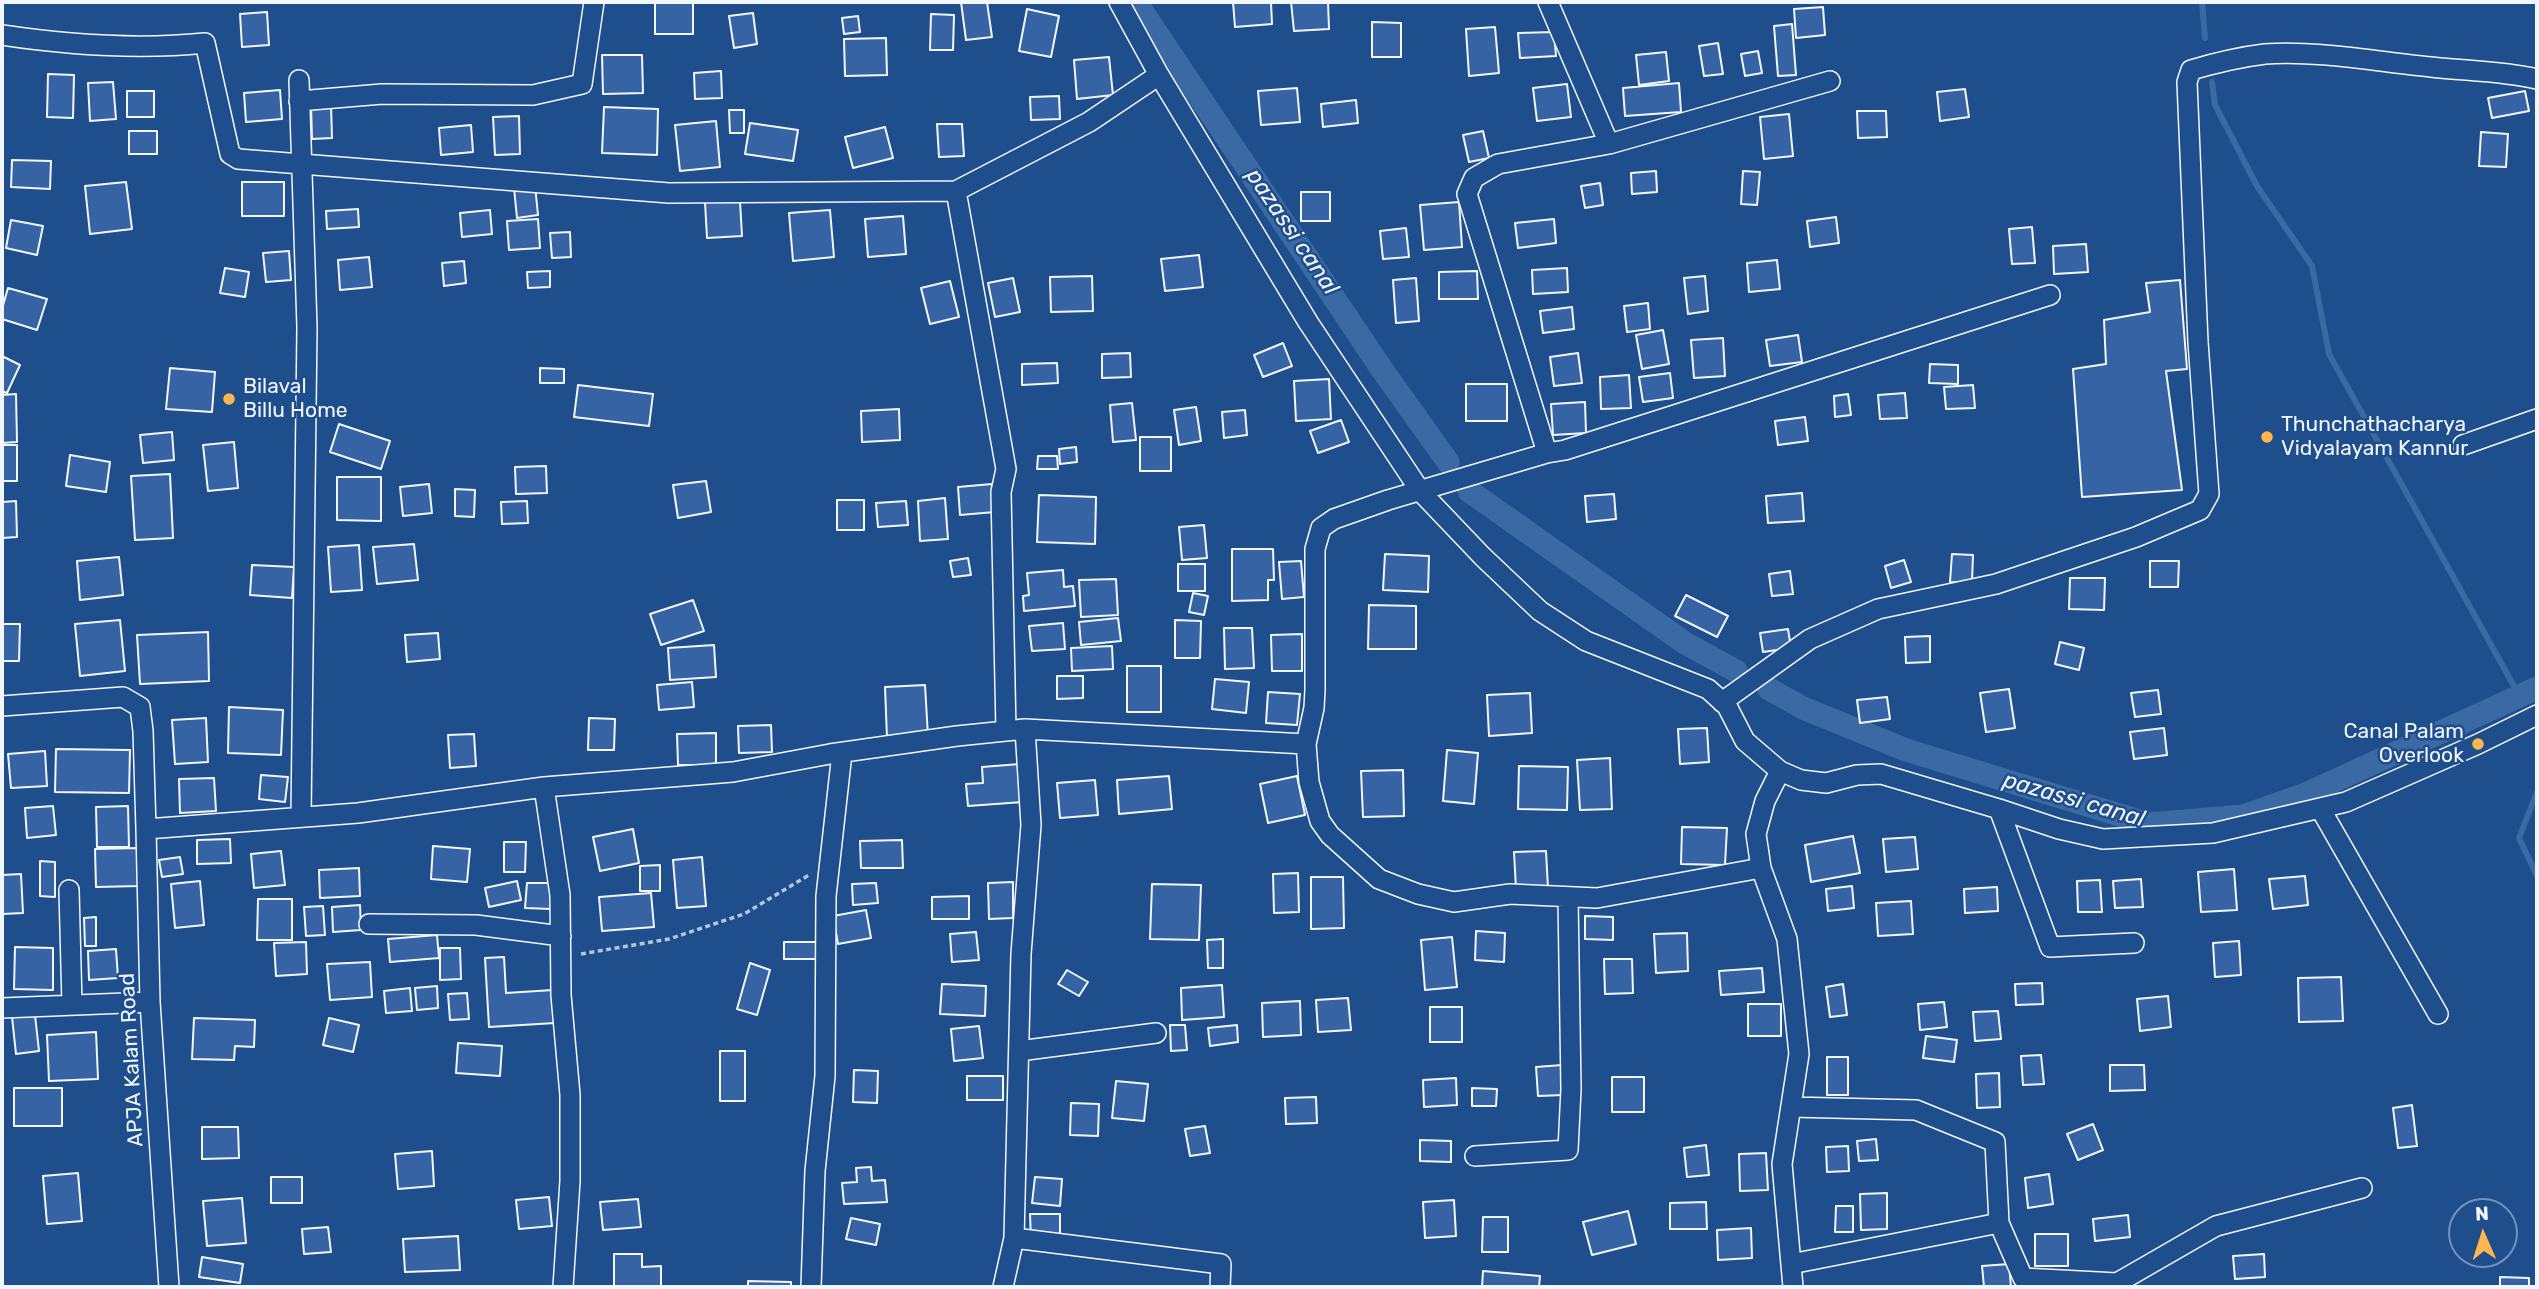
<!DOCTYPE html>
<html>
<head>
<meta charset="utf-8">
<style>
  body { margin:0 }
  #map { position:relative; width:2539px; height:1289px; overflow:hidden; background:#1f4e8c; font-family:Rubik,sans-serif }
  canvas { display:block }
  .frame { position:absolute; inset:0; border:4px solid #f2f6ff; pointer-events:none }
  .north { position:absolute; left:2448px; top:1198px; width:70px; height:70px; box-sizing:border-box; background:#1f4e8c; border:2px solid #7391ba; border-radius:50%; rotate:357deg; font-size:19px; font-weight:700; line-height:28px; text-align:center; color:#f2f6ff }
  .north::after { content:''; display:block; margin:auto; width:24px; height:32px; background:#ffb74d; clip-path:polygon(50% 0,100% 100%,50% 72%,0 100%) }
</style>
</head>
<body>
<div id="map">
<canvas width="2539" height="1289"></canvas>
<div class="frame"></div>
<div class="north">N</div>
</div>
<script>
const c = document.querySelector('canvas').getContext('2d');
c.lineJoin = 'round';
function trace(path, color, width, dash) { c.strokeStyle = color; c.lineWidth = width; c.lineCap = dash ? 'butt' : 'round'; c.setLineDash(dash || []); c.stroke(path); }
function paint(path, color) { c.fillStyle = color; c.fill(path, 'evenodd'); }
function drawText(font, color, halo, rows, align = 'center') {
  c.font = font + ' Rubik,sans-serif'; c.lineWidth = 5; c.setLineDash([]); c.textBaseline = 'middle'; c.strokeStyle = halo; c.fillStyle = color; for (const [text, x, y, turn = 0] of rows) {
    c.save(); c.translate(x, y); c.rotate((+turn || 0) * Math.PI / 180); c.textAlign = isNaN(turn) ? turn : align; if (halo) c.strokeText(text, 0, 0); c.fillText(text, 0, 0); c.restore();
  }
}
trace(new Path2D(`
  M2202 2 2205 38
  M2212 82 2215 105 2257 186 2312 266 2329 354 2514 686
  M2537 792 2519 838 2537 876`), '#3b69a3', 6);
trace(new Path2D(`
  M1136 2 1381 368 1448 462
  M1469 491 1685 643 1736 671
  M1769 689 1803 708 1906 750 2149 824 2243 816 2308 793 2537 688`), '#3b69a3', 23);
const building = new Path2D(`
  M655 2H693V34H655Z
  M961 2H987L992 37 966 40Z
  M1233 2H1271L1272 24 1235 27Z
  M1291 2H1328L1329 29 1294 31Z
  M1823 7 1825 35 1796 38 1794 9Z
  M1027 9 1059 16 1051 57 1019 51Z
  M267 12 269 45 242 47 240 14Z
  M753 13 757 44 734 48 729 16Z
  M931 14 954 15 953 50H930Z
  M858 16 860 32 844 34 842 18Z
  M1372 22 1401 23V57H1372Z
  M1792 24 1796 75 1778 76 1774 26Z
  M1495 27 1499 73 1469 76 1466 29Z
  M1554 32 1556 56 1520 58 1518 33Z
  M886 38 887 75 845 76 844 39Z
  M1718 43 1723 74 1704 76 1699 46Z
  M1758 51 1762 73 1745 76 1741 54Z
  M1666 52 1669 81 1639 85 1636 55Z
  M602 55H642L643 93 603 94Z
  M1109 57 1113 95 1077 99 1074 60Z
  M721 71 722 98 695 99 694 73Z
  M48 74 74 75 73 118 47 117Z
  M113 82 116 119 90 121 88 83Z
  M1679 83 1681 112 1625 116 1623 88Z
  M1567 84 1571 117 1537 121 1533 88Z
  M1297 88 1300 122 1261 125 1258 91Z
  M1965 89 1969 117 1940 121 1937 92Z
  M280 90 282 119 246 122 244 93Z
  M127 91H154V117H127Z
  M2525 91 2529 111 2492 118 2488 98Z
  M1059 96 1060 119 1031 120 1030 97Z
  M1356 100 1358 123 1323 127 1321 104Z
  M311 104H331L332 138 312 139Z
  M604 107 658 109 657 155 602 153Z
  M729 110H744V133H730Z
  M1857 111H1886L1887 137 1858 138Z
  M1789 114 1793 156 1764 159 1760 117Z
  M519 116 520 154 495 155 493 117Z
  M716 121 720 167 680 171 675 125Z
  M750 123 798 130 793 161 745 154Z
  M937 124H962L964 156 939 157Z
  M471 125 473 152 441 155 439 128Z
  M885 127 893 158 853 168 845 137Z
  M129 131H157V154H129Z
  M1483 131 1489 158 1469 162 1463 135Z
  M2481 132 2508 134 2506 167 2479 166Z
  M12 160 51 161 50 189 11 187Z
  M1656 171 1657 192 1632 194 1631 173Z
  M1743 171 1760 172 1757 205 1741 204Z
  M126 182 132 229 90 234 85 186Z
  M242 182H284V216H242Z
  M1600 183 1603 205 1585 208 1581 186Z
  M535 185 538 215 517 218 514 188Z
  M1301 192H1330V221H1301Z
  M740 201 742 236 707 238 705 202Z
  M1459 202 1462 247 1424 250 1420 205Z
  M358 209 359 227 327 229 326 211Z
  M490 210 492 234 462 237 460 213Z
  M830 210 834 257 793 261 789 213Z
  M903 216 906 254 868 257 865 219Z
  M1836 217 1839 243 1810 247 1807 221Z
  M538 219 540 248 509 250 507 221Z
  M1554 219 1556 243 1518 248 1515 223Z
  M11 220 43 226 37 255 6 248Z
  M2032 227 2035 263 2012 264 2009 229Z
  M1406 228 1409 257 1383 259 1380 231Z
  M570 232 571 257 552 258 550 233Z
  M2086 244 2088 272 2054 274 2053 246Z
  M289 251 291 280 266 282 263 253Z
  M1199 255 1203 287 1165 291 1161 259Z
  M369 257 372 287 340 290 338 260Z
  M1777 260 1780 289 1749 292 1747 263Z
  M464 261 466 283 444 286 442 263Z
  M225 268 249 272 245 297 220 293Z
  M1567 268 1568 292 1533 294 1532 270Z
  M550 271V287L528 288 527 272Z
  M1477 271 1478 299H1439V272Z
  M1092 276 1093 311 1051 312 1050 277Z
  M1705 276 1708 311 1688 314 1684 278Z
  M1013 278 1020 312 995 317 988 283Z
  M1416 278 1419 321 1396 323 1393 280Z
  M2180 280 2187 369 2166 371 2182 490 2082 497 2073 369 2106 364 2104 320 2150 312 2146 283Z
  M950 281 959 317 930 324 921 288Z
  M8 288 47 299 37 330 2 319V309Z
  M1648 303 1650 329 1627 332 1624 306Z
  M1572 307 1574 329 1543 333 1540 311Z
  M1663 330 1669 364 1642 369 1636 335Z
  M1798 335 1802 362 1770 366 1766 340Z
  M1723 338 1725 376 1694 378 1691 340Z
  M1283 343 1292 366 1263 377 1254 355Z
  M1130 353 1131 377 1102 378V354Z
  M1578 353 1582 383 1554 386 1550 357Z
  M2 356 20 365 7 393 2 391Z
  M1057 363 1058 383 1022 385V364Z
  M1930 364 1958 365V384L1929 383Z
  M170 368 215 372 212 412 166 409Z
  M540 368 564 369V383H540Z
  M1670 373 1673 398 1643 402 1639 377Z
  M1629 375 1631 408 1601 409 1600 377Z
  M1329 379 1331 419 1296 421 1294 381Z
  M1466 384H1507V421H1466Z
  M578 385 653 394 649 426 574 417Z
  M1973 385 1975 408 1946 409 1944 387Z
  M1905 393 1907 418 1880 419 1878 395Z
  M16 394 17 442 2 443V395Z
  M1848 394 1851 415 1835 417 1834 396Z
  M1585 402 1586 433 1553 435 1551 404Z
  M1132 403 1136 440 1113 442 1110 405Z
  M1196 407 1201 441 1179 445 1174 410Z
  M899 409 900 440 862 442 861 411Z
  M1245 410 1247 435 1224 438 1222 412Z
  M1805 417 1808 441 1778 445 1775 421Z
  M1341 420 1349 442 1318 453 1310 431Z
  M339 424 390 441 381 469 330 452Z
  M172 432 174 460 143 463 140 435Z
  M1140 437H1171V471H1140Z
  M234 442 238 488 208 491 203 445Z
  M2 445H17V481H2Z
  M1076 447 1077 462 1060 464 1059 449Z
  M70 455 110 462 106 492 66 486Z
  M1038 456H1057L1058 469H1037Z
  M546 466 547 493 516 494 515 467Z
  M170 474 173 538 135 540 131 476Z
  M337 477H381V521L337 520Z
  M706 481 711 512 678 518 673 485Z
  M429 484 432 513 403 516 400 487Z
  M992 484 995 512 960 515 958 487Z
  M455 489 475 490 474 517 455 516Z
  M1802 493 1804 521 1768 523 1766 496Z
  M1614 494 1616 519 1587 522 1585 496Z
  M1039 495 1096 497 1095 544 1037 542Z
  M945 498 948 539 920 541 918 501Z
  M837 500H864V530H837Z
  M16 501 17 537 2 538V502Z
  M527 501 528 523 502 524 501 502Z
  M906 501 908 525 878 527 876 503Z
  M1204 525 1207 558 1182 560 1179 527Z
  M414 544 418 580 377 584 373 547Z
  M359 545 362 590 331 592 328 547Z
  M1232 549H1273L1274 580H1268V600L1232 601Z
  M1385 554 1429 556 1428 592 1383 590Z
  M1952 554 1973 555 1972 583 1950 582Z
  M119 557 123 595 80 600 77 561Z
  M968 558 971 575 953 577 950 561Z
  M1904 560 1911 582 1891 588 1885 566Z
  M1301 561 1304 597 1282 599 1279 562Z
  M2150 561H2179L2178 587H2150Z
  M1178 564H1205V591H1178Z
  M252 565 294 567 292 598 250 595Z
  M1063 570 1064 587 1073 586 1075 606 1024 611 1023 596 1029 595 1027 573Z
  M1790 571 1793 594 1772 596 1769 574Z
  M2070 578H2105L2104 610 2069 609Z
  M1116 579 1118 615 1081 617 1079 580Z
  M1193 593 1208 596 1204 615 1189 612Z
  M1686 595 1728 616 1717 637 1675 616Z
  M693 600 704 631 661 645 650 614Z
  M1369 605 1416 606V649H1368Z
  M1118 618 1121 641 1081 645 1079 622Z
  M120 620 125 671 80 676 75 624Z
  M1175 620 1201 621 1200 658H1175Z
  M1063 623 1065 649 1032 651 1029 626Z
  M2 624H20L19 661H2Z
  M1224 628H1252L1254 668 1225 669Z
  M1788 629 1791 648 1763 652 1760 633Z
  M208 632 209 681 140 684 137 635Z
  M438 633 440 659 407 662 405 635Z
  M1302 634V671H1272L1271 635Z
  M1930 636V662L1906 663 1905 637Z
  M2060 642 2084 648 2079 670 2055 664Z
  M714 645 716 677 670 680 668 648Z
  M1112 646 1113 669 1072 671 1071 648Z
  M1127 666H1161V712H1127Z
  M1057 676H1083V698L1057 699Z
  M1215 679 1249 682 1246 713 1212 709Z
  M692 682 694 707 659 710 657 685Z
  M925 685 928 736 887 738 885 687Z
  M2009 689 2015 728 1986 732 1980 693Z
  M2158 690 2161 714 2135 717 2131 693Z
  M1268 692 1300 694 1297 725 1266 723Z
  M1530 693 1532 733 1489 736 1487 695Z
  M1887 697 1890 719 1860 723 1857 700Z
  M229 707 283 710 281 755 228 753Z
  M206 718 208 762 175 764 172 720Z
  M589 718 615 719 614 750H588Z
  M771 725 772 752 739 753 738 726Z
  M1707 728 1709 762 1680 764 1678 729Z
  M2164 728 2167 755 2134 759 2130 732Z
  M716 733V765H678L677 734Z
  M474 734 476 766 450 768 448 735Z
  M56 749 130 750 129 793 55 792Z
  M1447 750 1478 753 1474 804 1443 801Z
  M45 751 47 786 11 788 8 754Z
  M1610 758 1612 809 1580 810 1577 760Z
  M1020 764 1023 802 968 806 966 784 983 783 982 767Z
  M1519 766 1568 767 1567 810 1518 809Z
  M1403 770 1404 816 1363 817 1361 771Z
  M261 775 288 777 285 802 259 799Z
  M1169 776 1172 809 1119 814 1117 780Z
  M1297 776 1305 815 1268 823 1260 784Z
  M214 778 216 811 180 813 179 779Z
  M1095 780 1098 815 1060 818 1057 783Z
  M53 806 56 835 27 838 25 808Z
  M128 806 129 847H97L96 807Z
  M1682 827 1727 828 1725 865 1681 864Z
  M633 829 639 863 600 871 593 837Z
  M1853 836 1860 873 1811 882 1805 845Z
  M1915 837 1918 869 1886 872 1883 839Z
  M230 839 231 863 197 864V840Z
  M902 840 903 868H861L860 841Z
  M504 842H526L525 872H504Z
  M433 846 470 849 467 882 431 879Z
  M139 848 140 886 96 887 95 849Z
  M281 851 285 885 254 888 251 854Z
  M1546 851 1548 888 1516 889 1514 852Z
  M180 857 183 874 162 877 159 860Z
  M702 857 706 906 677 908 673 860Z
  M40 861 55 862V897L40 896Z
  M660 865V891H640V866Z
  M359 868 360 896 320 898 319 870Z
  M2234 869 2237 910 2201 912 2198 872Z
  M1298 873 1299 912 1274 913 1273 874Z
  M21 874 23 913 2 914V875Z
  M2305 876 2308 905 2273 909 2269 879Z
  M1311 877H1343L1344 928 1311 929Z
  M2141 879 2143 907 2115 908 2113 881Z
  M2100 880 2102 912H2078L2077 881Z
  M200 881 204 925 175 928 171 884Z
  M517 881 521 900 489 907 485 888Z
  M1013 882V918L989 919 988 883Z
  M527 883H552L551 909 525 908Z
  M876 883 878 903 853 905 852 884Z
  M1152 884 1201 885 1199 940 1150 939Z
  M1852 886 1854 908 1828 911 1826 889Z
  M1997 887 1998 911 1965 913 1964 889Z
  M651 893 654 927 602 931 599 897Z
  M969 896V919H932V897Z
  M258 899H292V940H257Z
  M1911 901 1913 934 1878 936 1876 903Z
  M360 905 361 930 333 932 332 907Z
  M323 906 325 935 306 936 304 907Z
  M866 910 871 938 838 944 833 916Z
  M1585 916 1613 917V940L1585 939Z
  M96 917V946H85L84 918Z
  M1476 931 1505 933 1504 962 1475 960Z
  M976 932 979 960 952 962 950 934Z
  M1687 933 1688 971 1656 973 1654 934Z
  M437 935 439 958 390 962 388 939Z
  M1452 937 1457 987 1425 990 1421 940Z
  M1223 939V968H1208L1207 940Z
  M2239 941 2241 975 2215 977 2213 943Z
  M306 942 307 974 276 976 274 943Z
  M784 942H822V959H784Z
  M15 947 53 948V990L14 989Z
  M440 948H460L461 979 440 980Z
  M116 949 118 978 89 980 88 951Z
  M504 957 506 993 553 990 555 1023 489 1027 485 958Z
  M1604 959H1632L1633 993 1605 994Z
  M370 962 372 997 330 1000 327 964Z
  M750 963 770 970 757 1015 737 1009Z
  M1762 968 1764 992 1721 995 1719 971Z
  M1067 970 1088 982 1079 996 1058 984Z
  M2341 977 2343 1021 2299 1022 2298 978Z
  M2042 983 2043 1004 2016 1005 2015 984Z
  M942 984 986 986 985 1016 940 1014Z
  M1843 984 1847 1015 1830 1017 1826 987Z
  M1222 985 1224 1017 1182 1020 1181 988Z
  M437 986 438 1008 417 1010 415 988Z
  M410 988 412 1011 386 1013 384 991Z
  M467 993 469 1019 450 1020 448 994Z
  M2168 996 2171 1027 2140 1031 2137 999Z
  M1348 998 1351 1030 1318 1032 1316 1000Z
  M1300 1001 1301 1035 1263 1037 1262 1003Z
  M1944 1002 1947 1027 1920 1030 1918 1004Z
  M1748 1004H1781V1036H1748Z
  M1430 1007H1462V1042H1430Z
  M1998 1011 2001 1039 1975 1041 1973 1012Z
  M35 1015 39 1051 16 1054 12 1017Z
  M194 1018 255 1020 254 1047 235 1046 234 1060 192 1059Z
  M329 1018 359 1025 353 1052 323 1045Z
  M1170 1025H1185L1187 1050 1171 1051Z
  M1237 1025 1238 1042 1210 1046 1208 1028Z
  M979 1026 983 1058 954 1061 951 1029Z
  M96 1032 98 1079 49 1081 47 1035Z
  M1926 1036 1957 1040 1954 1062 1923 1058Z
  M458 1043 502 1046 500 1076 456 1073Z
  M720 1051H745V1101H720Z
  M2041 1055 2044 1084 2023 1085 2021 1056Z
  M1827 1057H1848V1095H1827Z
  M1562 1065 1564 1095 1538 1096 1536 1067Z
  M2110 1065H2144L2145 1090 2110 1091Z
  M854 1070 878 1071 877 1103 853 1102Z
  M1999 1073 2000 1107 1977 1108 1976 1074Z
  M967 1076H1003V1100H967Z
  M1612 1077H1644V1112H1612Z
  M1456 1078 1457 1105 1424 1107 1423 1080Z
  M1116 1081 1148 1084 1144 1121 1112 1118Z
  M14 1088H62V1126H14Z
  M1472 1088 1497 1089 1496 1106H1472Z
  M1316 1097 1317 1123 1286 1124 1285 1098Z
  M1071 1103 1099 1104 1098 1136 1070 1135Z
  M2412 1105 2417 1146 2398 1148 2393 1108Z
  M2093 1124 2103 1150 2078 1160 2067 1134Z
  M1205 1126 1210 1153 1190 1156 1185 1129Z
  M202 1127H238L239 1158 202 1159Z
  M1876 1139 1878 1160 1859 1161 1857 1141Z
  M1420 1140 1451 1141V1162L1420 1161Z
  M1706 1145 1709 1175 1687 1177 1684 1148Z
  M1848 1146 1849 1171 1827 1172 1826 1147Z
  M432 1151 434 1186 398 1189 395 1154Z
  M1766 1153 1768 1190 1740 1191 1739 1154Z
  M871 1167 872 1181 885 1180 887 1202 844 1204 842 1183 857 1182 856 1168Z
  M78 1173 82 1221 47 1224 43 1176Z
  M2049 1174 2053 1204 2028 1208 2025 1178Z
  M271 1177H302V1203H271Z
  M1035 1177 1062 1179 1060 1206 1032 1203Z
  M1887 1193V1229L1861 1230 1860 1194Z
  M549 1197 552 1226 519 1229 516 1200Z
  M242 1198 246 1243 207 1246 203 1201Z
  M638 1199 641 1227 603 1230 600 1202Z
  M1454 1200 1456 1236 1425 1238 1423 1202Z
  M1706 1202 1707 1229H1670V1203Z
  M1836 1206H1853V1232H1835Z
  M1628 1211 1636 1244 1592 1255 1583 1222Z
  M1030 1214H1060V1240H1031Z
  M2128 1215 2130 1237 2095 1241 2093 1219Z
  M1483 1217H1508V1252H1482Z
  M851 1218 880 1224 876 1245 846 1239Z
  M328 1227 331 1252 304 1254 302 1229Z
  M1751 1228 1752 1258 1718 1260 1717 1230Z
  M2035 1234H2068V1266H2035Z
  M458 1236 460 1270 405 1272 403 1239Z
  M614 1254H642V1267L661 1266V1287H614Z
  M2264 1254 2265 1277 2235 1279 2233 1256Z
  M202 1257 243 1264 240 1283 199 1277Z
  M2009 1264 2011 1287H1984L1982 1266Z
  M1483 1271 1540 1276 1539 1287H1482Z
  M2500 1277 2529 1278V1287H2500Z
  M748 1281 791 1282V1287H748Z`);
paint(building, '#3563a3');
trace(building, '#f2f6ff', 2);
const street = new Path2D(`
  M1119 2 1159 75 1308 322 1421 492 1483 557 1540 611 1586 641 1708 689 1727 706 1745 741 1780 771 1765 801 1756 834 1761 868
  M1548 2 1609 144
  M2 35C69 45 137 50 205 43L230 154 238 159 669 193 956 191 1006 469 1001 492 1006 731
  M299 80 307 327 301 817
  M299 101 382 94 533 95 582 84 594 2
  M956 191 1089 122 1159 75
  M2463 445 2537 419
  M1547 453 1467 194 1474 178 1498 164 1609 144 1830 81
  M1722 702 1810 639 1878 609 1996 584 2136 537 2200 510 2209 494 2198 342 2187 82 2191 70C2215 63 2240 57 2265 54 2315 50 2380 62 2431 67 2467 71 2502 71 2537 79
  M2 706 123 697 140 707 143 731 146 829 358 813 544 787 733 772 830 754 957 736 1025 729 1306 744 1309 782 1320 821 1330 835 1379 879 1418 894 1454 902 1510 894 1597 898 1761 868 1787 939 1799 1054 1782 1164 1793 1287
  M1306 744 1314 708 1315 690V549L1321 528 1334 519 1388 500 1547 453 1565 450 2050 295
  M1780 771 1801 780 1826 783 1857 775 1881 774 1999 809 2059 829 2103 839 2213 833 2346 802 2478 744 2537 715
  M544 787 560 895 561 995 570 1095V1181L563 1287
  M2320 808 2438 1014
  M1999 809 2050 947 2134 943
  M146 829 150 1002 169 1287
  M69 890 72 1005
  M369 924 476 925 561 936
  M2 1008 150 1002
  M1019 1051 1156 1033
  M1791 1107 1916 1110 1995 1142 1999 1223
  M1475 1156 1568 1150 1571 1089 1568 897
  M1014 1238 1221 1264 1220 1287
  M1791 1264 1999 1223 2023 1278 2117 1283 2216 1226 2362 1188
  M811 1287 815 1171 825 1076 826 896 842 753
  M1003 1287 1014 1238 1021 954 1031 825 1025 729`);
trace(street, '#f2f6ff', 22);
trace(new Path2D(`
  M581 954 669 939 744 914 809 875`), '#b3c4dc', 3.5, [5, 3.5]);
trace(street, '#1f4e8c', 19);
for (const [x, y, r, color] of [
  [229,399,7,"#ffb74d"],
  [2267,437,7,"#ffb74d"],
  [2478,744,7,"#ffb74d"]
]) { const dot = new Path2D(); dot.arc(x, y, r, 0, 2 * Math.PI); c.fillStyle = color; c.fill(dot); trace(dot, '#1f4e8c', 2.5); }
drawText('21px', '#f2f6ff', '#1f4e8c', [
  ["Bilaval",243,387],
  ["Billu Home",243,411],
  ["Thunchathacharya",2281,425],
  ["Vidyalayam Kannur",2281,449],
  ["Canal Palam",2464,732,"right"],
  ["Overlook",2464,756,"right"]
], 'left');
drawText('21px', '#f2f6ff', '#1f4e8c', [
  ["APJA Kalam Road",132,1060,-93]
]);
drawText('italic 23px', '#f2f6ff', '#1f4e8c', [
  ["pazassi canal",1292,232,56],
  ["pazassi canal",2074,800,16]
]);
</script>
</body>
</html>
